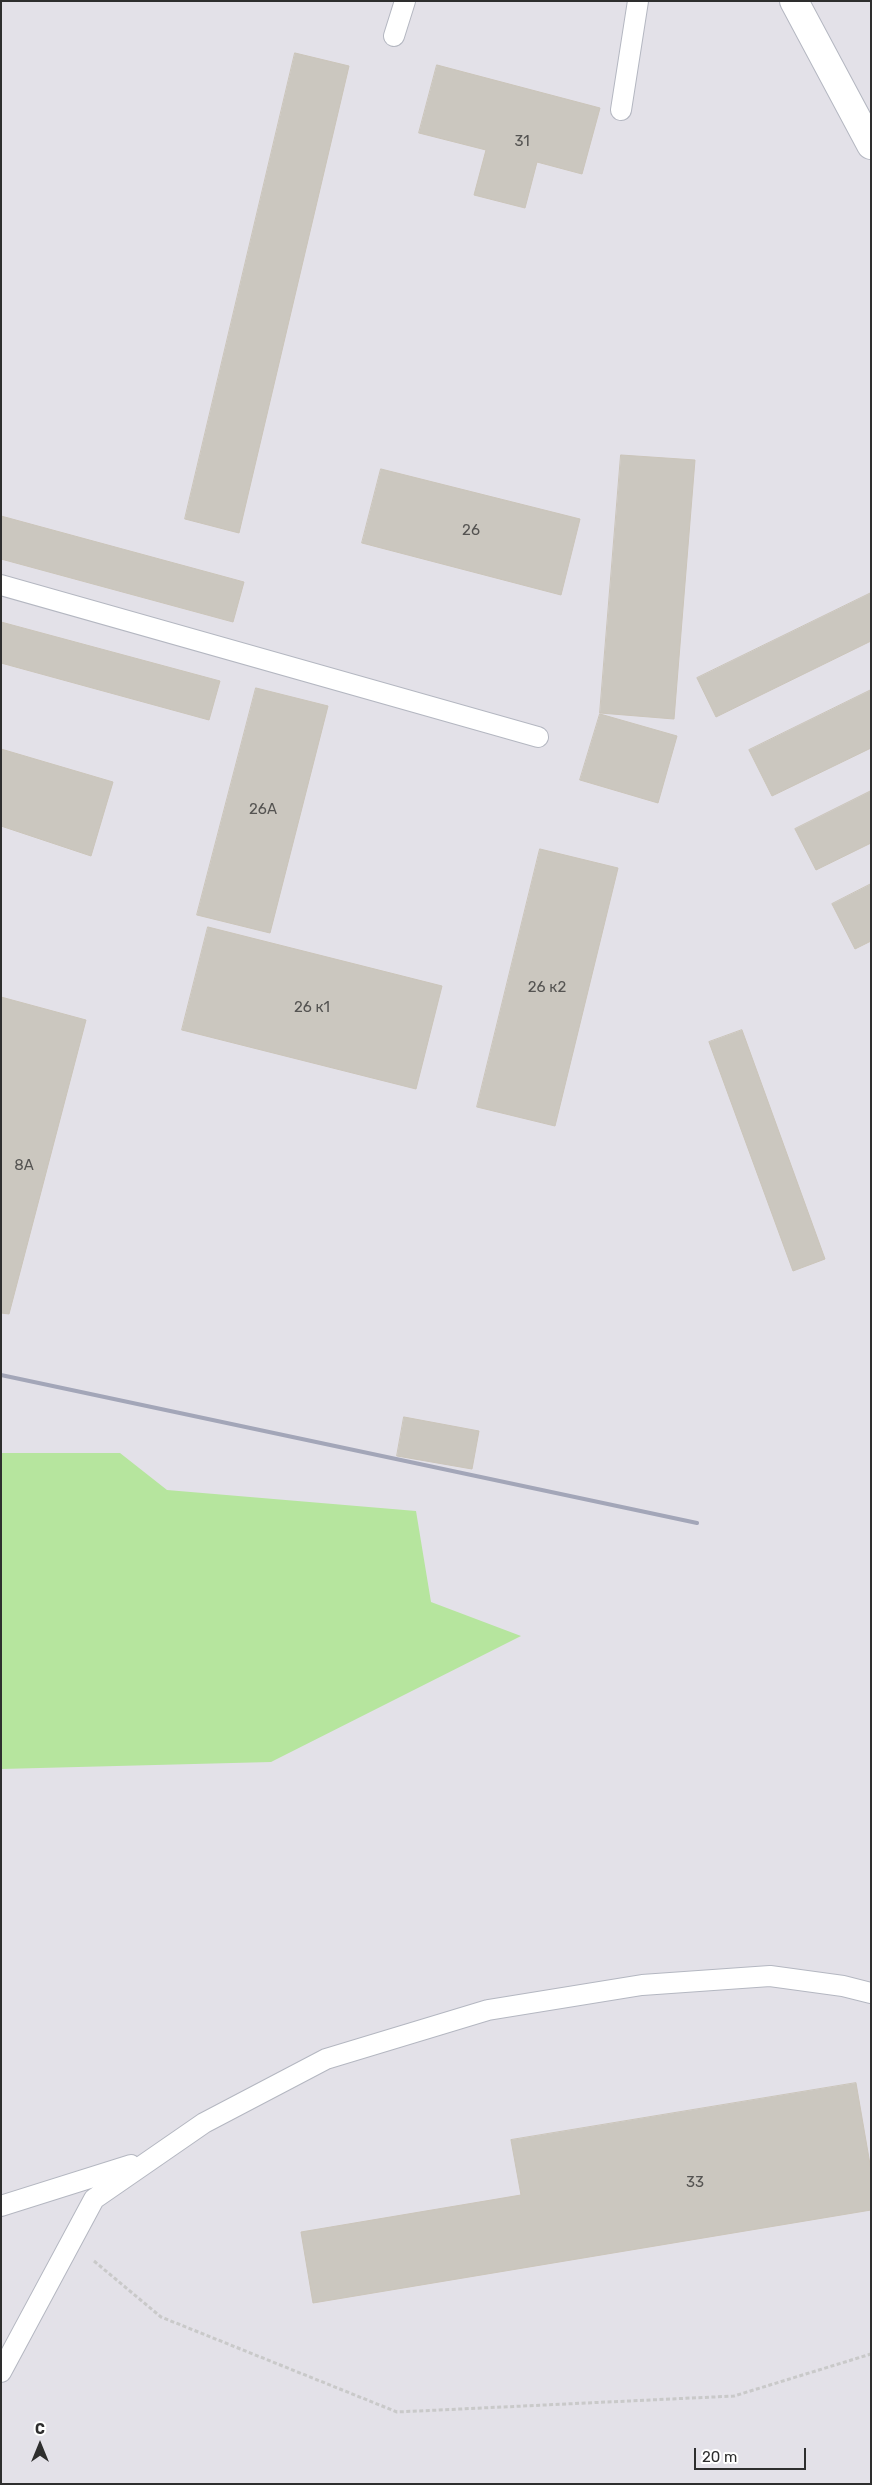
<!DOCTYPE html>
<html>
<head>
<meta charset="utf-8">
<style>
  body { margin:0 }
  #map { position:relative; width:872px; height:2485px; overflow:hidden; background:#efe9e1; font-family:Rubik,sans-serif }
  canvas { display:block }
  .frame { position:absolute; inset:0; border:2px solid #2e2e2e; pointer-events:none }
  .north { position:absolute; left:15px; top:2420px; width:50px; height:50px; -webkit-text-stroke:4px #fff; paint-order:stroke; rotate:0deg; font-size:14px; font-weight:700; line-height:20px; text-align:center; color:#2e2e2e }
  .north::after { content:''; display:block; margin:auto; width:18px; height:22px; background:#2e2e2e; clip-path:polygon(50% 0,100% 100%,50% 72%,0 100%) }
  .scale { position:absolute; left:694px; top:2448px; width:112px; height:22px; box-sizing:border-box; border:2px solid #2e2e2e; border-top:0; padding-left:6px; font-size:15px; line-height:18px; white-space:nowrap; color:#2e2e2e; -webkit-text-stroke:4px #fff; paint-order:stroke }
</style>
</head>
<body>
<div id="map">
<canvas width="872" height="2485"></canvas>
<div class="frame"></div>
<div class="north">С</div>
<div class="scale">20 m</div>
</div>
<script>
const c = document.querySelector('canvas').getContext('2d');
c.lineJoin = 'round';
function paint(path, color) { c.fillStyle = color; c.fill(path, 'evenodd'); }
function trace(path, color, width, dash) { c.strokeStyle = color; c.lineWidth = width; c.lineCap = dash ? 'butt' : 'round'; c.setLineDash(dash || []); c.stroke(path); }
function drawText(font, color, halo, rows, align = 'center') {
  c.font = font + ' Rubik,sans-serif'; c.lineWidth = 5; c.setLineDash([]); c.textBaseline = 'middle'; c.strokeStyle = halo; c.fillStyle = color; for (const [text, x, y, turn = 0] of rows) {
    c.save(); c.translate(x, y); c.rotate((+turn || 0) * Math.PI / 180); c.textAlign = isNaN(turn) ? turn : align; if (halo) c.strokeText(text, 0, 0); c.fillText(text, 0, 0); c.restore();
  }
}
paint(new Path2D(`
  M1 1H871V2484H1Z`), '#e3e1e8');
paint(new Path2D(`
  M1 1453H120L167 1490 416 1511 431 1602 521 1636 271 1762 1 1769Z`), '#b6e59e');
const building = new Path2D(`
  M295 53 349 66 239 533 185 519Z
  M437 65 600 108 582 174 537 162 525 208 474 195 486 150 419 133Z
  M621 455 695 460 674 719 600 713Z
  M381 469 580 519 561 595 362 543Z
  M1 516 244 582 233 622 1 559Z
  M871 593V641L716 717 697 678Z
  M1 622 220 681 209 720 1 663Z
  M256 688 328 706 270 933 197 915Z
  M871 690V748L772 796 749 750Z
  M600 714 677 736 658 803 580 780Z
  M1 749 113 782 91 856 1 826Z
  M871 791V843L816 870 795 829Z
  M540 849 618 868 555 1126 477 1107Z
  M871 884V941L855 949 832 904Z
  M208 927 442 986 416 1089 182 1030Z
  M1 997 86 1020 9 1314 1 1313Z
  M742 1030 825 1259 793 1271 709 1042Z
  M404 1417 479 1431 472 1469 397 1456Z
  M856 2083 871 2170V2210L313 2303 301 2232 521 2195 511 2140Z`);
paint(building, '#cbc7bf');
trace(building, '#cbc5ba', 1);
const service = new Path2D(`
  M394 36 405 1
  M621 110 638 1
  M1 585 538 737
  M1 2206 131 2165
  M1 2372 94 2199 204 2123 326 2059 488 2010 642 1985 770 1976 843 1986 871 1993`);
const minor = new Path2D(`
  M794 1 871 145`);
trace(service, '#b4b7c1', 22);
trace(minor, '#b4b7c1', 30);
trace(new Path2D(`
  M94 2261 161 2317 397 2412 734 2396 871 2354`), '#c9c9c9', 3, [4, 2.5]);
trace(service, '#fff', 20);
trace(minor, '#fff', 28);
trace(new Path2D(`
  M1 1375 697 1523`), '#a3a6b8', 4);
drawText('15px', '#555452', null, [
  ["31",522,142],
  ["26",471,531],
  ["26А",263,810],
  ["26 к2",547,988],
  ["26 к1",312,1008],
  ["8А",24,1166],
  ["33",695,2183]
]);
</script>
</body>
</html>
